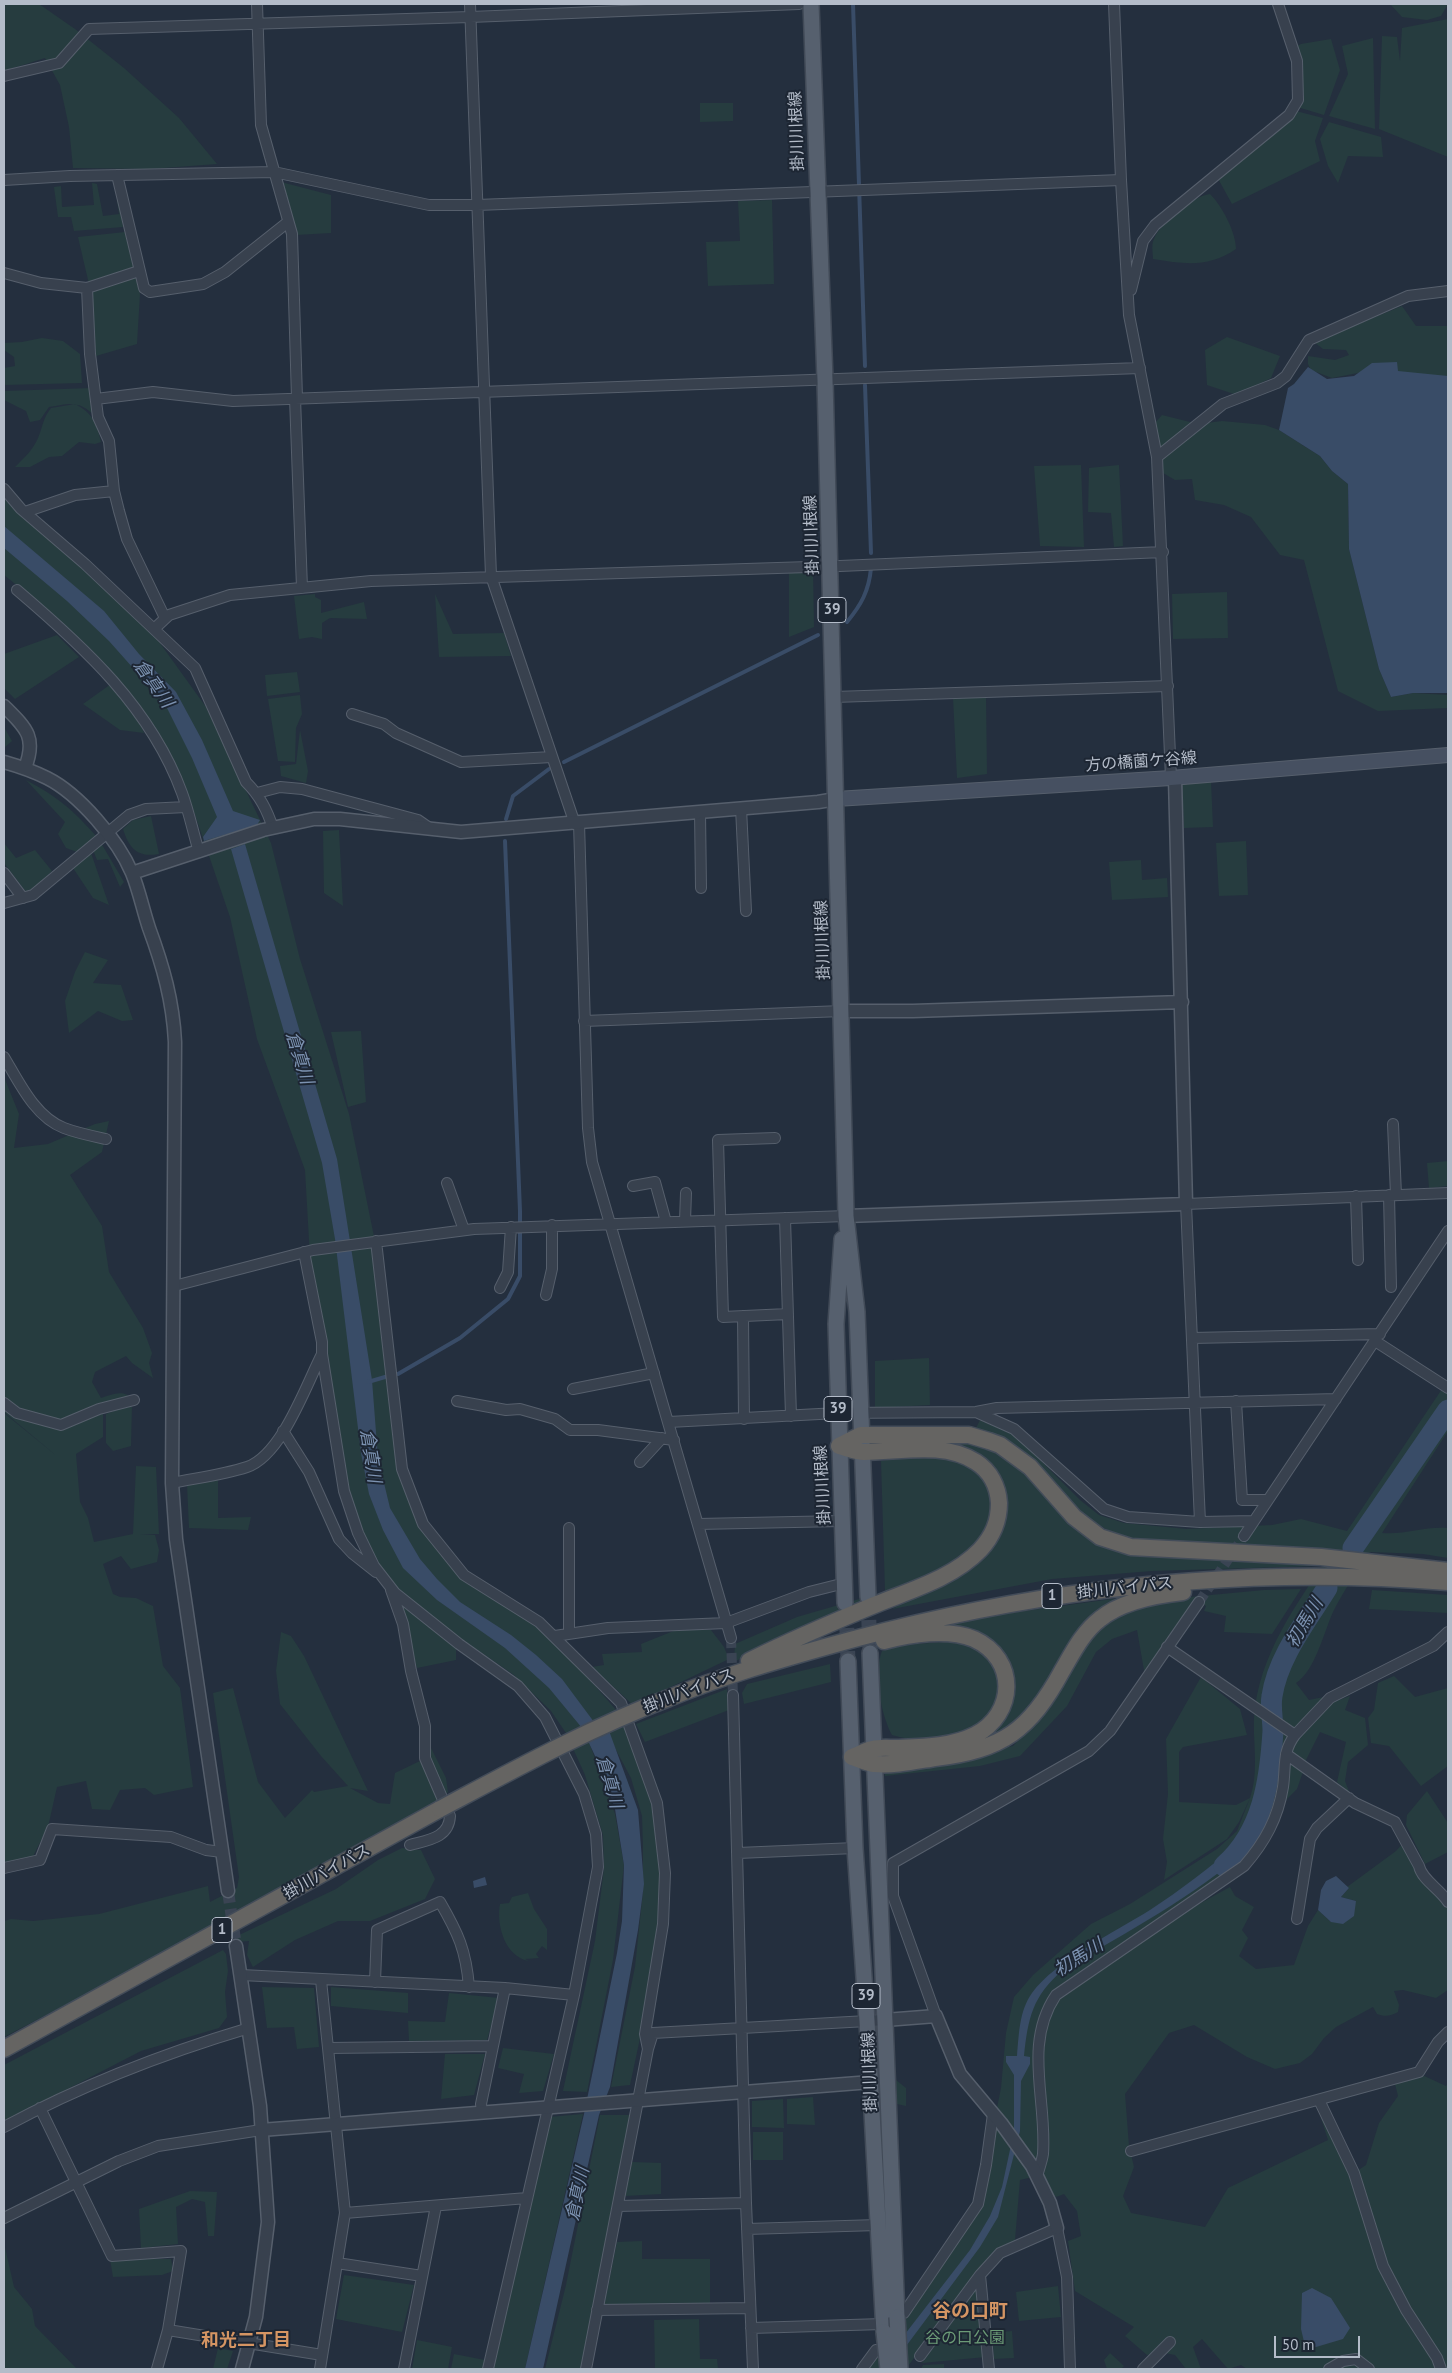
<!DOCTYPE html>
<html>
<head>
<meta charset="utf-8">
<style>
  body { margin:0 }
  #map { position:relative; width:1452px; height:2373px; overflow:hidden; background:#242f3e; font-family:"PT Sans",sans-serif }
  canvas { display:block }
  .frame { position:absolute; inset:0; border:5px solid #b4bcc9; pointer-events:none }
  .scale { position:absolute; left:1274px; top:2336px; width:86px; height:22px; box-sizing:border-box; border:2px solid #b4bcc9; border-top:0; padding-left:6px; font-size:15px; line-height:18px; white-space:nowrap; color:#b4bcc9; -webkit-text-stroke:4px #1d2633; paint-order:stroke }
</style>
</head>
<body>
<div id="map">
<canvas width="1452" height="2373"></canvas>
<div class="frame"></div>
<div class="scale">50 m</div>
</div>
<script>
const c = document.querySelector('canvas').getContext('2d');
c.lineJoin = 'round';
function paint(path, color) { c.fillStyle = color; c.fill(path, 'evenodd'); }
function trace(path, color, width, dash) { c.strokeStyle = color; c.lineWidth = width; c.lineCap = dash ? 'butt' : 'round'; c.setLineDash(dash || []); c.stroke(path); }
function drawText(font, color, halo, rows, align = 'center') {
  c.font = font + ' "PT Sans","Noto Sans JP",sans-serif'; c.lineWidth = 4; c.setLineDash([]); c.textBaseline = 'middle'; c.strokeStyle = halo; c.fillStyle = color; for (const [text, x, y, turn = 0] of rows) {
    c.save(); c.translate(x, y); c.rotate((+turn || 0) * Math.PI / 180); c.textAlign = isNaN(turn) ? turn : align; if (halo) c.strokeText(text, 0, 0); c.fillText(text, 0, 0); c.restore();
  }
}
paint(new Path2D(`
  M4 4H39L75 29 124 68 179 118 217 164 150 169 73 168 69 127 60 85 45 58 4 71Z
  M1390 4H1448L1441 16 1427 20 1402 17Z
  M1448 19V157L1379 129 1382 36 1397 37 1400 61 1402 28Z
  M1373 38 1375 129 1329 116 1348 74 1342 46Z
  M1331 39 1340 70 1324 115 1294 106 1304 95 1293 48 1301 44Z
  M700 103H733V121L700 122Z
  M1292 110 1323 118 1315 141 1320 161 1232 204 1216 175Z
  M1329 122 1381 137 1383 157 1348 156 1338 183 1328 166 1320 139Z
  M281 182 331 195V233L296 235Z
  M92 183 97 184 103 216 119 214 115 186 118 185 123 227 74 231 71 217H58L54 187 61 186 62 207 94 205Z
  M1210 194C1222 206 1236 232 1236 249 1208 268 1185 264 1153 259 1153 253 1151 245 1154 239 1160 223 1193 196 1210 194Z
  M772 200 774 284 708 286 706 242 740 241 738 201Z
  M125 232 140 294 137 344 96 356 88 280 78 237Z
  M1402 306 1416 326H1448V381L1368 371 1332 378 1311 370 1308 364V356L1335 360 1349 355 1346 350 1323 349 1314 342Z
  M1227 337 1280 356 1271 378 1237 395 1207 385 1205 350Z
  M42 338 63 341 80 354 82 383 4 385V368L15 366 14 357 4 350V343L22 342Z
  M92 388 97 418C79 400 72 403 49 407L40 420 30 422 26 411 4 400V391Z
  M75 404C93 413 97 424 101 442L95 444 79 442 62 456 49 457 30 467H15C24 458 33 450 38 438 43 426 43 418 51 408Z
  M1162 415 1198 424 1222 421 1265 425 1279 430 1320 456 1332 471 1348 484 1349 549 1379 669 1391 697 1413 693 1448 695V708L1378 711 1338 691 1304 560 1280 555 1251 517 1224 505 1195 500 1192 479 1175 480 1158 470 1154 424Z
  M1081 465 1084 547 1040 546 1034 466Z
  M1119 465 1123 546 1114 547 1111 513 1088 512 1089 468Z
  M4 497 66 547 144 621 206 707 271 843 300 959 349 1114 377 1251 402 1469 414 1514 472 1580 557 1642 617 1711 589 1742 615 1814 624 1865 613 1960 587 2092 563 2091 595 1941 604 1868 603 1835 585 1775 566 1733 551 1711 514 1675 395 1593 363 1544 341 1473 310 1258 305 1170 257 1039 230 917 184 783 147 718 114 674 54 615 4 575Z
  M813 569 814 627 789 637V570Z
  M1227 592 1228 638 1173 639 1172 594Z
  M315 594V597L321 600V613L364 602 367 619 330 618 322 623V639L312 637 299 639 294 596Z
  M435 594 453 634 504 633 511 656 439 657Z
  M57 635 79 657 15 699 4 688V654Z
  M297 672 300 692 267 696 265 675Z
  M111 684 138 719 144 733 120 730 83 704Z
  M300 695 302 714 296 728 295 762 278 761 268 699Z
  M986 697 987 774 957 778 953 698Z
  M4 727 12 741 4 748Z
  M300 730 308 771 306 783 281 776 280 766 296 764Z
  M26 780C58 797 73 810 97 837L77 852 66 848 58 834 65 822Z
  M1211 781 1213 827 1184 828 1182 786 1185 783Z
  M151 816 159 854C137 858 129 848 123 829L133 820Z
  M339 830V831L343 906 324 893 323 831Z
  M1246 841 1248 895 1219 896 1216 843Z
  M4 843 16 858 35 850 52 871 32 891 27 893 4 863Z
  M101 843 124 882 120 887 108 859 97 860 93 850Z
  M91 853 109 905 93 898 73 868Z
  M1141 860 1142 880 1167 878 1168 897 1112 900 1109 862Z
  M85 952 108 960 93 983 121 985 133 1020 122 1021 98 1011 69 1033 65 1001 75 972Z
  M361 1031 366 1102 348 1107 331 1032Z
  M4 1077 19 1114 14 1148 48 1144 95 1124 109 1121 102 1152 70 1175 102 1226 109 1272 143 1328 152 1353 149 1363 153 1378 132 1363 126 1356 95 1372 92 1382 101 1398C114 1394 123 1389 134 1400L103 1411V1437L76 1454 80 1502 88 1518 94 1542 133 1534 136 1466 156 1467 159 1534H140L155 1535 159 1550 157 1562 131 1569 121 1556 103 1564 113 1594 120 1597 136 1598 153 1606 163 1666 180 1688 193 1787 154 1795 145 1788 120 1790 110 1810 92 1809 86 1781 57 1787 48 1827 30 1862 4 1865V1413L58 1457 4 1412Z
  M1448 1161V1186L1429 1188 1427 1163Z
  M929 1358 930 1405 875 1408V1361Z
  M1448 1380V1431L1382 1533C1405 1535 1425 1526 1448 1528V1558L1423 1554 1370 1552C1358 1571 1343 1591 1333 1612 1324 1632 1315 1671 1296 1683L1309 1700 1338 1694 1333 1702 1350 1696 1345 1710 1365 1718 1368 1745 1348 1762 1345 1781 1350 1794 1337 1782 1346 1742 1320 1732 1303 1766 1304 1769 1297 1789 1282 1804 1253 1849 1238 1866 1135 1945 1199 1904 1230 1887 1235 1896 1254 1907 1242 1930 1248 1938 1239 1956 1256 1969 1294 1965 1308 1926 1318 1910 1331 1922 1356 1901 1341 1897 1349 1888 1347 1887 1396 1851 1404 1842 1448 1904V1990L1436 1998 1403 1990 1394 1991 1399 2005 1398 2012C1391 2016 1385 2017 1377 2014L1373 2007 1336 2027 1324 2038 1312 2054 1300 2063 1275 2069 1247 2057 1194 2025 1169 2033 1125 2094 1129 2146 1134 2167 1123 2196 1131 2213 1205 2227 1228 2188 1328 2140 1316 2102 1354 2173 1366 2165 1379 2123 1398 2096 1394 2080 1420 2074 1446 2086 1448 2083V2369H1247L1241 2365 1228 2369 1202 2339 1193 2347 1201 2369H1186L1175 2355 1160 2352 1147 2355 1125 2336 1134 2327 1075 2291 1068 2241 1081 2236 1077 2211 1064 2194 1056 2197 1037 2176 1020 2180 1015 2240 980 2267 906 2369H866L977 2206 1001 2088 1006 2033 1014 1997 1033 1975 1091 1924 1130 1904 1217 1849 1237 1831 1250 1798 1239 1822 1227 1839 1164 1880 1167 1862 1163 1839 1168 1794 1166 1739 1201 1677 1240 1709 1247 1735 1183 1747 1179 1752V1802L1236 1805 1250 1798C1259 1772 1253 1745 1254 1718 1258 1655 1298 1601 1333 1551L1142 1543 1116 1535 1087 1518 1029 1456 975 1430 980 1420 1016 1436 1080 1500 1099 1515 1124 1523 1187 1529 1272 1525 1301 1519 1347 1531Z
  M132 1404 131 1446 113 1451 106 1443V1414Z
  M968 1441 998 1452 1017 1466 1105 1545 1320 1561 1318 1566 1152 1571 1052 1579 892 1609 930 1588 1004 1520 980 1458 884 1442Z
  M911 1456 952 1457 983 1474C986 1483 995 1497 995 1507 995 1557 922 1579 885 1591L881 1461Z
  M218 1479V1518L251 1517 248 1530 189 1528 187 1484Z
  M1301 1589 1272 1634 1224 1632 1226 1616 1204 1611 1206 1606 1197 1600 1145 1676 1137 1630 1112 1639 1096 1652 1067 1706 1020 1756 980 1766 885 1776V1768L900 1770 1013 1746 1038 1719 1083 1647 1102 1628 1135 1607 1179 1598 1264 1590Z
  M1372 1590 1448 1595V1613L1369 1609Z
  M880 1593 881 1600 785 1636 734 1662 735 1644 797 1617Z
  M1127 1597 1043 1693 1006 1730 986 1737 1010 1704 1014 1692 1008 1662 942 1625 1002 1614Z
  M398 1601 456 1646V1660L417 1668Z
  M676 1630H711L724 1647 729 1659 633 1705 592 1667 604 1665 602 1654 642 1652 641 1644Z
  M281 1632 291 1636 304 1656 368 1791 350 1788 378 1803 390 1804 395 1773 420 1761 423 1765H428L431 1748 446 1778 448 1792 432 1805 244 1908 213 1924V1922V1924L127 1973 4 2037V1921L11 1919 33 1921 99 1914 208 1886 210 1902 237 1888 239 1877 213 1693 233 1688 258 1782 285 1818 312 1790 314 1792 348 1786 321 1756 280 1704 276 1671Z
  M956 1641C962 1643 969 1644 975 1646 993 1656 1006 1687 996 1707 995 1709 990 1713 988 1715 964 1739 924 1745 892 1735 881 1715 873 1672 882 1651L903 1645Z
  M830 1664 831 1682 744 1704 742 1693 747 1684Z
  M1394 1676 1415 1697 1448 1688V1766L1421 1786 1389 1746 1371 1743 1368 1718 1374 1710 1378 1683Z
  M727 1689 729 1710 645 1742 636 1724Z
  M624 1724 651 1798 663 1875 648 2001 630 2085 611 2087 635 1967 643 1891V1847L642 1816 631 1778 607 1733Z
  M1427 1791 1448 1823V1852L1425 1864 1406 1825 1407 1815Z
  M402 1848 421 1850 435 1879 425 1899 370 1921H338L295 1940 253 1967 247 1955 249 1941 237 1942V1936L336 1889 378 1860Z
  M528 1893 534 1909 547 1929V1950L542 1946 536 1954 539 1958 525 1959 529 1961C505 1957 496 1925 500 1904L509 1903 512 1897Z
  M223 1950 226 1954 228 1971 225 1992 227 2017 219 2028 141 2051 4 2122V2065Z
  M262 1987 314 1988 319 2047 297 2049 294 2027 267 2028Z
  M331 1987 408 1993V2013L331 2006Z
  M449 1993 499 1998 487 2040 409 2041 408 2021 445 2022Z
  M503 2048 554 2054 543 2091 519 2093 524 2074 498 2068Z
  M445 2054H485L474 2095 441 2099Z
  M896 2080 906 2088V2106L897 2104Z
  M813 2097 815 2125 787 2124V2099Z
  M783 2099 784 2128 752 2127V2101Z
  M583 2114 525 2369H488L548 2117Z
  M600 2115H632L582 2369H545L566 2285Z
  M753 2132H783V2160H753Z
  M631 2162 661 2163V2194L625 2196Z
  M190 2191 217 2192 214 2236H208L205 2202 192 2199 176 2207 178 2244 141 2248 139 2209Z
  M642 2241V2259H710V2303L604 2306 617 2242Z
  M4 2243 14 2287 32 2309 35 2326 77 2369H4Z
  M110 2259H171L173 2271 162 2275 113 2277Z
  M344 2275 414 2285 402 2332 336 2319Z
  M1058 2286 1061 2317 1019 2321 1016 2292Z
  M978 2287 986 2357 922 2363Z
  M699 2319 700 2359H717L718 2369H655L654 2320Z
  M1012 2331 1014 2358 994 2359 992 2333Z
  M417 2340 452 2347 448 2369H412Z
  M218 2348 233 2351 227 2369H213Z
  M1110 2353 1124 2366 1121 2369H1107L1104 2360Z
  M454 2354 485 2360 483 2369H451Z
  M944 2364V2369H921L923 2365Z`), '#263c3f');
paint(new Path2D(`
  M1397 362 1398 371 1448 376V693H1413L1391 697 1379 669 1349 549 1348 484 1332 471 1320 456 1279 430 1288 388 1294 384 1308 367 1327 379 1354 376 1372 363Z
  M4 526 104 611 139 654 176 692 202 740 233 811 260 820 257 825 204 841 203 837 217 817 192 758 165 704 109 641 67 601 4 548Z
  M245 844 337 1159 372 1380 378 1458 390 1508 420 1559 437 1579 460 1602 511 1635 536 1655 562 1679 594 1722 604 1717 638 1810 644 1884 638 1930 610 2087 599 2115 543 2369H525L584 2114 617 1953 622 1921 624 1865 615 1809 602 1771 582 1728 549 1688 505 1648 437 1600 403 1568 383 1530 369 1494 361 1453 335 1239 322 1163 231 849Z
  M1239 1843 1249 1847C1195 1897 1126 1932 1063 1970 1032 1996 1028 2019 1024 2056L1030 2057V2064L1021 2081 1020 2131 998 2217 980 2247 889 2369H878L970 2250 990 2216 1002 2187 1014 2131V2075L1006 2062V2056H1017C1019 2035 1019 2011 1032 1993 1055 1961 1115 1932 1150 1910 1181 1890 1210 1867 1239 1843Z
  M1336 1876 1349 1888 1341 1897 1356 1901 1354 1916 1343 1924 1331 1922 1318 1910 1321 1890 1326 1881Z
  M485 1877 487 1885 474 1888 473 1881Z
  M1312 2288 1331 2298 1350 2328 1343 2339 1306 2350 1301 2329 1302 2293Z`), '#394c67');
trace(new Path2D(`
  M853 4 865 366
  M865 385 871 553
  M847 622C861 605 869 591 871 568
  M564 762 818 635
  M506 819 513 796 549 769
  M398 1374 460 1338 508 1299 520 1276V1211L505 841
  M368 1382 385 1377`), '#394c67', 4);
trace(new Path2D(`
  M1353 1548 1448 1410
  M1224 1866C1263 1832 1270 1780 1273 1731 1273 1719 1270 1707 1272 1696 1278 1657 1306 1622 1327 1588`), '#394c67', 21);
trace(new Path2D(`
  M1199 1602 1244 1536
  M731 1638 733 1695`), '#3a4453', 10, [10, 5]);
trace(new Path2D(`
  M228 1891 236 1946`), '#3a4453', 12, [12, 6]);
trace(new Path2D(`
  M868 1597 870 1653
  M846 1605 848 1661`), '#3a4453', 15, [15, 8]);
const minor = new Path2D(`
  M257 4 261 125 292 234 297 398
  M470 4 491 576 575 824
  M1114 4 1121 180 1129 315 1157 457 1171 778
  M4 76 59 63 89 29 470 17 799 4
  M117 175 144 288 150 292 203 284 225 272 288 222
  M4 180 70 176 274 172 429 205H477L1121 180
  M4 273 41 283 87 288 139 271
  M87 288 90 354 98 417 109 441 114 491 119 511 127 539 165 618
  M1131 290 1143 241 1155 225 1289 115 1298 100 1297 61 1278 4
  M295 398 302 588
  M96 399 153 392 233 401 1140 368
  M1157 457 1223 404 1277 383 1286 376 1309 340 1408 296 1448 291
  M4 489 21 509 85 564 195 668 246 782C260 796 267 810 273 828
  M25 512 75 495 114 491
  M17 590C84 647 151 708 182 793 189 812 193 832 199 852
  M154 629 169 615 230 595 371 581 840 566 1163 552
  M834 697 1168 686
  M352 714 384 724 396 733 461 762 552 757
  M257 793 280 787 302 789 418 820 431 829
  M741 808 746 911
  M700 812 701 888
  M579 823 588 1128 592 1162 731 1638
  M4 873 23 898
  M4 903 33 895 129 815 146 809 186 807
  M584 1021 842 1011
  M4 1057C19 1082 35 1117 64 1128 77 1133 92 1136 106 1139
  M1393 1124 1396 1195
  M775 1138 718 1140 723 1317 788 1314
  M447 1183 464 1230
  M633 1186 655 1182 666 1222
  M1389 1195 1391 1287
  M1356 1196 1358 1260
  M785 1218 791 1416
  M685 1221 686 1193
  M376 1241 402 1469 423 1524 464 1575 539 1622 621 1703 657 1803 665 1873 663 1924 645 2034 648 2049
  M174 1286 313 1250 474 1229 846 1216
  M500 1288 508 1272 511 1227
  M546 1295 552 1269V1225
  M743 1316 744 1419
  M1192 1338 1380 1334
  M1375 1341 1448 1388
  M322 1354 344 1491 358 1533 374 1566 395 1593 459 1644 518 1686 545 1717 584 1794 596 1834 598 1867 574 1995 488 2369
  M573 1389 654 1373
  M457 1401 506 1410 520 1409 555 1419 570 1430H598L674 1440
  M1236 1401 1242 1500H1267
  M4 1403 17 1413 61 1425 99 1409 134 1400
  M976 1412 1014 1429 1104 1509 1128 1517 1200 1522 1254 1521
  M669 1422 838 1413 976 1412 997 1408 1336 1399
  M283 1431 309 1472 339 1539 352 1553 376 1572
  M640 1462 662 1438
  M172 1483C196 1478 223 1475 247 1467 282 1455 306 1385 322 1354V1342L304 1252
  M1200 1522 1186 1204 1448 1193
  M698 1524 842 1521
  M569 1528V1634
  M1244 1536 1448 1231
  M391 1590 403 1624 411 1671 425 1726V1758L450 1816C449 1838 428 1840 410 1845
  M555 1636 608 1628 726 1623 809 1592 845 1583
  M1167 1647 1295 1735 1330 1698 1433 1646 1448 1632
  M733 1695 746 2203 753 2369
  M1286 1754 1355 1803 1395 1822 1419 1866C1422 1880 1440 1889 1448 1902
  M738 1853 855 1848
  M4 1868 40 1860 52 1829 171 1837 206 1850 222 1852
  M1297 1919 1310 1839 1317 1828 1349 1798
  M241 1975 505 1988 574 1995
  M375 1982 377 1930 440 1902C458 1933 466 1950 469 1987
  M936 2016 893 1896V1863L1089 1751 1110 1731 1199 1602
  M329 2048 493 2046
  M1319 2100 1354 2173 1383 2266 1406 2310 1437 2358 1441 2369
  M40 2108 112 2256 181 2251 168 2330 157 2369
  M482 2113 481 2104 505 1988
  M4 2127C82 2085 165 2053 249 2028
  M1131 2151 1419 2072 1438 2042 1448 2032
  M1037 2176C1039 2169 1042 2161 1043 2154 1047 2099 1023 2044 1056 1995L1244 1866C1265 1842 1278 1818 1283 1787 1286 1766 1282 1752 1295 1735
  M618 2206 746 2203
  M345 2213 527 2198
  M4 2218 119 2161 158 2146 261 2130
  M747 2229 878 2225
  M337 2263 422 2276
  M980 2275 989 2369
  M597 2310 750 2308
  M904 2313 978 2204 986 2165 993 2114
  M751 2328 883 2324
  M168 2330 322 2355
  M920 2356 980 2275 1000 2253 1057 2228 1067 2277 1070 2369
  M320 2369 345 2213 321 1980
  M404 2369 436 2206
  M586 2369 648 2049 653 2033 885 2020
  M862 2369 876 2350
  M1143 2369 1170 2342
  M1329 2369 1343 2361 1356 2359 1369 2369`);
const tertiary = new Path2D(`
  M4 706C26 728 37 737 25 768
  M4 762C18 766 33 771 47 778 79 794 118 840 132 873 139 890 143 910 149 928 163 966 173 1001 175 1042L172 1483 176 1539 228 1891
  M132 873 263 830 314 819H340L461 832 818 802 836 799
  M842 1011H913L1182 1002
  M846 1216 1186 1204 1175 778
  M236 1946 260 2106 268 2222 256 2317 242 2369
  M885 2020 936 2016 960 2074 1001 2123 1032 2166 1050 2203 1057 2228
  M261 2130 871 2082`);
const secondary = new Path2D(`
  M836 799 1171 778 1448 755`);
const primary = new Path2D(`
  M811 4 825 380 846 1216 857 1312 868 1597
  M842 1239 836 1324 845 1603
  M870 1653 897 2317
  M848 1661 855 1848 867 2021 884 2332`);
const trunk = new Path2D(`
  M839 1446 861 1435H969L989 1441 1000 1445 1030 1467 1074 1517 1100 1537 1131 1547 1321 1557 1448 1571
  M749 1661C791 1640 833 1622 877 1604 911 1590 953 1578 980 1550 993 1536 999 1522 999 1503 998 1486 990 1471 976 1462 944 1441 900 1452 864 1452 856 1452 847 1448 839 1446
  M669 1698C720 1677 772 1662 825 1647 1028 1589 1236 1565 1448 1582
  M852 1757C859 1759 867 1763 874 1764 893 1766 916 1761 935 1758 1003 1750 1030 1730 1062 1671 1073 1652 1083 1632 1100 1619 1122 1601 1155 1595 1183 1592
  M852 1757C859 1755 866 1750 873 1749 880 1747 889 1748 896 1748 922 1747 951 1747 975 1735 1016 1714 1018 1659 974 1639 948 1628 910 1634 884 1641
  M4 2049 440 1809`);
trace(minor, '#565f6c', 12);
trace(tertiary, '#565f6c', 15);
trace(secondary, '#565f6c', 16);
trace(primary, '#414a57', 18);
trace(trunk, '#434c59', 19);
trace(minor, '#38414e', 10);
trace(tertiary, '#38414e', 12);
trace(secondary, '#465061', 14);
trace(primary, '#56606e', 15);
trace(trunk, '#656462', 16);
const primaryBridge = new Path2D(`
  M897 2317 900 2369
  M884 2332 888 2369`);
const trunkBridge = new Path2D(`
  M440 1809C515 1769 590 1728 669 1698`);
trace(primaryBridge, '#414a57', 18, []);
trace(trunkBridge, '#434c59', 19, []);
trace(primaryBridge, '#56606e', 15);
trace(trunkBridge, '#656462', 16);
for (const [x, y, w] of [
  [832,610,28],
  [838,1409,28],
  [1052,1596,20],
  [222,1930,20],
  [866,1996,28]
]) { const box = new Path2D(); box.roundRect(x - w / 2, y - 12.5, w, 25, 4); c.fillStyle = '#1d2633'; c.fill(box); trace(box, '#b4bcc9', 1); }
drawText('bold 15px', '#b4bcc9', null, [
  ["39",832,610],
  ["39",838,1409],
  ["1",1052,1596],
  ["1",222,1930],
  ["39",866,1996]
]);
drawText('16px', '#b4bcc9', '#1d2633', [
  ["掛川川根線",797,131,-92],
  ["掛川川根線",812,535,-92],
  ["方の橋薗ケ谷線",1141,762,-4],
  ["掛川川根線",823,940,-92],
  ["掛川川根線",823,1485,-93],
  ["掛川バイパス",1125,1588,-6],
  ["掛川バイパス",689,1691,-21],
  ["掛川バイパス",327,1872,-29],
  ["掛川川根線",870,2072,-92]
]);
drawText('16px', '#6b9a76', '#1d2633', [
  ["谷の口公園",965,2338]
]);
drawText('italic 18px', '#7c92b1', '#1d2633', [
  ["倉真川",153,684,55],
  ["倉真川",299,1058,73],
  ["倉真川",370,1456,81],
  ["初馬川",1305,1623,-59],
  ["倉真川",609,1782,74],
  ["初馬川",1079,1958,-32],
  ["倉真川",578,2194,-78]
]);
drawText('bold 18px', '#d59563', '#1d2633', [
  ["和光二丁目",246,2341]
]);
drawText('bold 19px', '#d59563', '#1d2633', [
  ["谷の口町",970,2312]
]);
</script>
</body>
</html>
